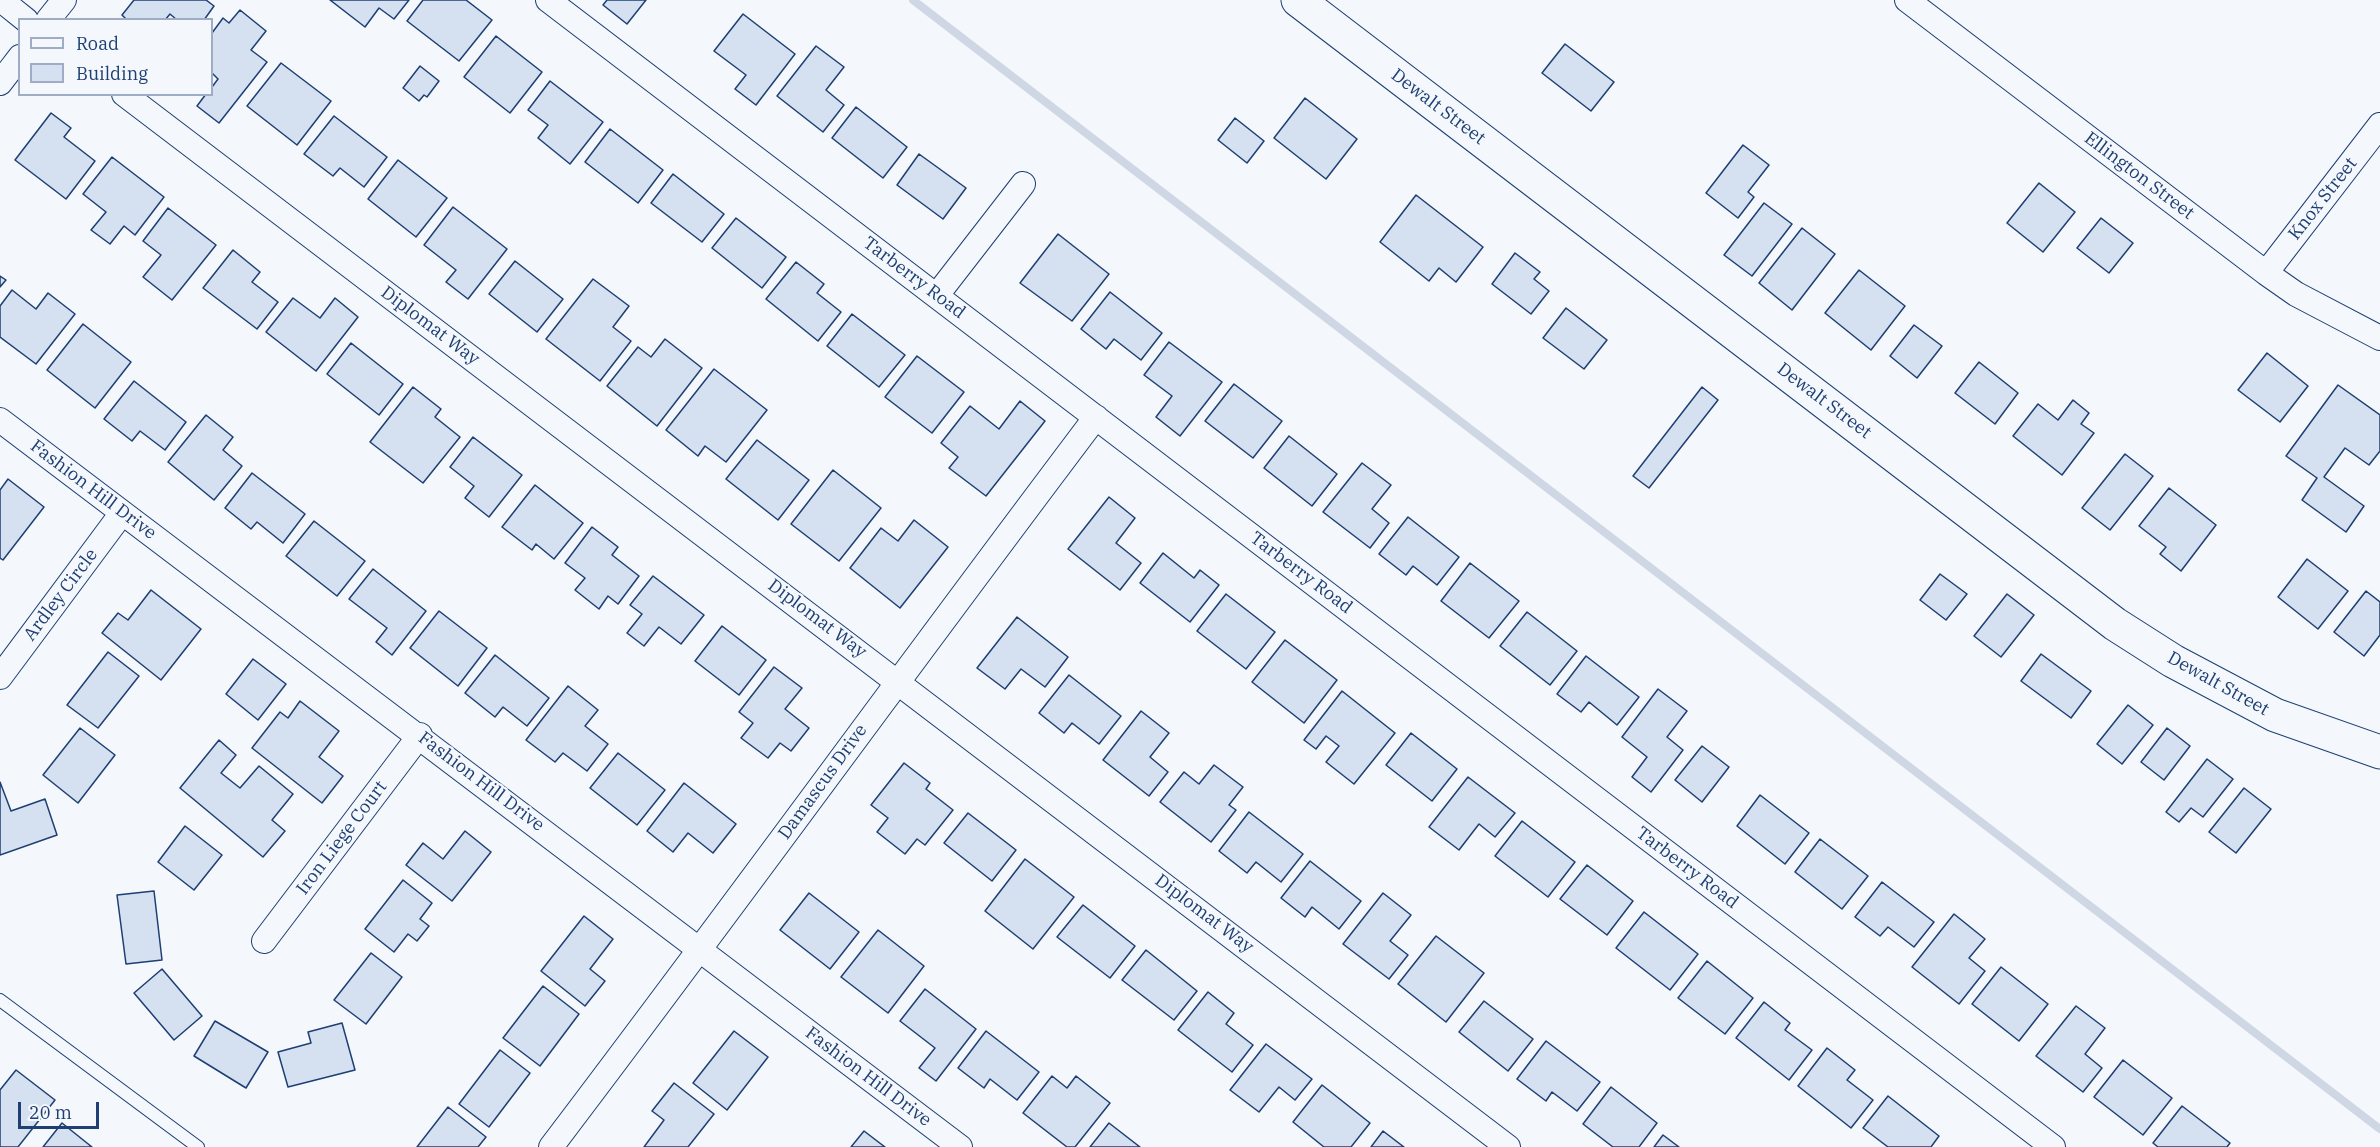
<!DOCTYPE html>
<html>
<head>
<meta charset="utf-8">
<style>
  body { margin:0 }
  #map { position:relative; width:2380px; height:1147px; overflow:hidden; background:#f4f7fb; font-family:"IBM Plex Serif",serif }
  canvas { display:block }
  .legend { position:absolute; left:18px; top:18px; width:195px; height:78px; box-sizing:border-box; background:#f4f7fb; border:2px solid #9eadc5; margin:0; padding:8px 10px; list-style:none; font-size:18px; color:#1d3f73 }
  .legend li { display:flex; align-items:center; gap:12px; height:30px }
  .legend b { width:30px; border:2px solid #9eadc5 }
  .scale { position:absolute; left:18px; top:1102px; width:81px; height:27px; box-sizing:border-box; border:3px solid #1d3f73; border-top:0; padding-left:8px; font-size:18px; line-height:21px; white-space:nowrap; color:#1d3f73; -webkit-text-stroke:4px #f4f7fb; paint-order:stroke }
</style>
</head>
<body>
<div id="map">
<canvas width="2380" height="1147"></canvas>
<ul class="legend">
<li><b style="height:8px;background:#f4f7fb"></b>Road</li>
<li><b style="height:16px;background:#d5e0f0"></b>Building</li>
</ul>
<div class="scale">20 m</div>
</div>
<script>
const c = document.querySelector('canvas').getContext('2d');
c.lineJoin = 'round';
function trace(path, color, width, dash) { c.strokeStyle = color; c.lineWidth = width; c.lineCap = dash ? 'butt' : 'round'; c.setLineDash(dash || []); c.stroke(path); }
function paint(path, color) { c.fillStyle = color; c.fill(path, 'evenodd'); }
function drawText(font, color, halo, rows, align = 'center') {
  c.font = font + ' "IBM Plex Serif",serif'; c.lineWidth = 4.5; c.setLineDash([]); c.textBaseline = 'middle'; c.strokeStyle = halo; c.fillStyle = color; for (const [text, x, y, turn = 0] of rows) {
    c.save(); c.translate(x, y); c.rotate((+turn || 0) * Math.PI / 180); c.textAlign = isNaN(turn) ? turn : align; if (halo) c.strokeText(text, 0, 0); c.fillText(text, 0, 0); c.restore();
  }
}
trace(new Path2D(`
  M913 0 2380 1129`), '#cfd7e4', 8);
const building = new Path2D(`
  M134 0H206L214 6 204 20H177L170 14 165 20H127L122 15Z
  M330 0H409L394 19 379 8 365 27Z
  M423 0H466L492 20 459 61 407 21Z
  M607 0H646L627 24 603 5Z
  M240 10 266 31 251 50 267 62 219 123 197 106 206 94H212V87L218 79 212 73V33L223 18 229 23Z
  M743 14 795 54 756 105 735 89 746 75 714 51Z
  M496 36 542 72 510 113 464 77Z
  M1565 44 1614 82 1591 111 1542 73Z
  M816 46 844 67 826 90 844 105 823 132 777 96Z
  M281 63 331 101 297 145 247 106Z
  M420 66 439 81 427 97 424 95 419 101 403 88Z
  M550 81 603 122 570 164 538 138 548 125 528 110Z
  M1305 98 1357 139 1326 179 1274 138Z
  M856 107 907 147 883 178 832 138Z
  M51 113 71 128 64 137 95 161 66 199 15 160Z
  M334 116 387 157 364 187 340 168 333 176 304 154Z
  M1235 118 1264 141 1247 163 1218 140Z
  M610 129 663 170 638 203 585 162Z
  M1743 145 1769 165 1748 192 1754 197 1738 218 1706 193Z
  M919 154 966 188 943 219 897 185Z
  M112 157 164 197 135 235 124 226 110 244 91 230 106 212 83 194Z
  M398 160 447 198 416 237 368 199Z
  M673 174 724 214 702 242 651 203Z
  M2039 183 2075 212 2043 252 2007 223Z
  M1416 195 1483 247 1456 282 1439 268 1429 281 1380 242Z
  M1764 203 1792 224 1752 276 1724 255Z
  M453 207 507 249 468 299 446 282 456 270 424 245Z
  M168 208 216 245 172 300 143 277 161 255 143 241Z
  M736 218 786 257 762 288 712 248Z
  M2101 218 2133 243 2109 273 2077 248Z
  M1802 228 1835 254 1792 310 1759 283Z
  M1058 234 1109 274 1072 321 1020 283Z
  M233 250 260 272 252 282 278 302 257 329 203 288Z
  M1515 253 1540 272 1534 279 1549 291 1531 314 1492 284Z
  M515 261 563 299 537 332 489 294Z
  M796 262 824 284 817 293 841 312 818 341 766 299Z
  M1859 270 1905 306 1871 350 1825 313Z
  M0 276 6 280 0 287Z
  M593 279 629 306 613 327 631 341 600 381 546 339Z
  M12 290 36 309 48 293 75 314 36 364 0 337V306Z
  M1110 292 1162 333 1141 360 1114 339 1106 349 1081 329Z
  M293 298 320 318 335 298 358 317 316 371 266 332Z
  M1566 308 1607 340 1584 369 1543 338Z
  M852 314 905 355 879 387 827 346Z
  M83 324 131 362 95 408 47 370Z
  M1914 325 1942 346 1917 378 1890 356Z
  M665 339 702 368 657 426 607 386 638 347 651 357Z
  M1169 342 1222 382 1180 436 1156 417 1172 396 1144 375Z
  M351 343 403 384 379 415 327 374Z
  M2267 353 2308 386 2280 422 2238 390Z
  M917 356 964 392 932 433 885 397Z
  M1979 362 2018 393 1995 424 1955 393Z
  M714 369 767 410 726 462 705 446 698 456 666 430Z
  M134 381 186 422 165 450 140 431 132 441 104 419Z
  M1234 384 1282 421 1253 458 1205 421Z
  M2338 385 2380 415V451L2369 465 2345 448 2324 477 2364 506 2346 532 2302 500 2317 478 2286 456Z
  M413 387 441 409 435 417 460 437 423 483 370 442Z
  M1702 387 1718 400 1649 488 1633 476Z
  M2073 400 2089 413 2081 424 2094 433 2062 475 2013 436 2038 404 2058 420Z
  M1020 401 1045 421 986 496 949 468 958 457 941 443 970 406 999 429Z
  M206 415 233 437 223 450 242 466 214 500 168 462Z
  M1289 436 1337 474 1312 506 1264 468Z
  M473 437 522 475 489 517 465 498 474 486 450 467Z
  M757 440 809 480 778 520 726 479Z
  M2125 454 2153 476 2110 530 2082 508Z
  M1362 463 1391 485 1372 509 1389 523 1370 548 1323 512Z
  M833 470 881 508 839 561 791 524Z
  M252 473 305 514 283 543 257 522 251 529 225 508Z
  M8 479 44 507 3 560 0 558V490Z
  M535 485 583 523 554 559 536 544 532 550 502 527Z
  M2169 488 2216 525 2181 571 2160 554 2166 547 2139 526Z
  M1109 497 1135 518 1116 543 1141 563 1120 590 1068 549Z
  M1408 517 1459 557 1437 585 1413 566 1406 575 1379 554Z
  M914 520 948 547 900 608 850 568 881 528 898 541Z
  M314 521 365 561 337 596 286 556Z
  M592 527 618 547 612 555 639 576 618 604 608 596 599 609 575 590 585 578 565 563Z
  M1163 553 1194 578 1200 570 1219 585 1190 622 1140 583Z
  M2307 559 2348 591 2318 629 2278 597Z
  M1470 563 1519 601 1489 638 1441 601Z
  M373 569 426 611 392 655 376 642 387 628 349 599Z
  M1940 574 1967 594 1946 620 1920 600Z
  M653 576 704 615 681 644 659 627 644 646 627 633 642 614 630 605Z
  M151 590 201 629 161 680 102 633 118 613 128 620Z
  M2366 591 2380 602V635L2364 656 2334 632Z
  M1226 594 1275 632 1246 669 1197 631Z
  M2007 594 2034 615 2001 657 1974 636Z
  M439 611 487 648 458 686 410 648Z
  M1527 612 1577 651 1550 685 1500 646Z
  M1017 617 1068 657 1045 687 1021 669 1005 689 977 668Z
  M722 626 766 660 739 695 695 661Z
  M1285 640 1337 680 1304 723 1252 682Z
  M108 652 139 676 98 728 67 705Z
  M2041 654 2091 691 2071 718 2021 681Z
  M495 655 549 698 527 726 503 707 495 717 465 693Z
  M1586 656 1639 697 1617 725 1589 702 1581 712 1557 694Z
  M253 659 286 684 258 720 226 694Z
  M774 667 802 688 785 709 809 728 791 751 780 743 768 758 741 738 753 723 739 712Z
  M1069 675 1121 716 1099 744 1072 723 1064 733 1039 713Z
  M568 686 598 710 585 726 608 744 587 771 563 753 555 762 526 740Z
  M1658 689 1687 711 1667 737 1683 750 1651 792 1632 777 1647 757 1622 737Z
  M1342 691 1395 733 1354 784 1326 762 1339 746 1326 736 1316 749 1304 740Z
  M300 701 339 731 319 757 343 776 322 803 252 748 280 712 288 718Z
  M2128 705 2153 725 2122 764 2097 744Z
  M1141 711 1169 733 1150 757 1168 772 1149 796 1103 760Z
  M80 728 115 755 78 803 43 775Z
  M2167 728 2190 746 2164 780 2141 762Z
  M1411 733 1457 769 1432 801 1386 765Z
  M219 740 236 755 221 773 240 788 259 766 293 794 272 820 285 831 263 857 180 788Z
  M1702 746 1729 767 1702 802 1675 780Z
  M618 753 665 790 637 825 590 788Z
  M2207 759 2233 779 2203 817 2191 808 2179 822 2166 812Z
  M904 763 930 783 926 789 953 810 925 845 917 839 905 854 877 832 888 818 871 805Z
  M1214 765 1243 787 1229 805 1236 810 1211 842 1160 802 1184 772 1199 784Z
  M1468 777 1515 813 1495 837 1479 824 1459 850 1429 827Z
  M0 782 11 811 45 799 57 835 0 855Z
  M684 783 736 824 713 853 688 833 673 852 647 831Z
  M2244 788 2271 809 2236 853 2209 832Z
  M1760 795 1809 833 1785 864 1737 826Z
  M1249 812 1303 854 1281 882 1256 862 1247 873 1219 851Z
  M968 813 1016 850 992 881 944 843Z
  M1522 821 1575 862 1548 897 1495 856Z
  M185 826 222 855 194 890 158 862Z
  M465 831 491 852 452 901 406 865 423 843 443 859Z
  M1820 839 1868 876 1842 909 1795 872Z
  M1025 859 1074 897 1033 949 985 911Z
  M1310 861 1361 901 1339 929 1312 907 1305 917 1281 898Z
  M1587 865 1633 901 1607 935 1560 899Z
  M403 880 432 903 420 919 429 926 417 941 408 934 394 952 365 929Z
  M1882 882 1934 922 1914 947 1888 927 1880 936 1855 917Z
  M154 891 162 960 126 964 117 895Z
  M809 893 859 932 830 969 780 930Z
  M1383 893 1411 915 1390 941 1408 955 1389 979 1343 944Z
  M1083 905 1135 946 1110 978 1057 937Z
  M1644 912 1698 954 1670 990 1616 948Z
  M1954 914 1985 939 1969 958 1985 971 1959 1004 1912 967Z
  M584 916 613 939 590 969 605 981 585 1006 541 971Z
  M878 930 924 966 888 1013 841 977Z
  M1436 936 1484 973 1446 1022 1398 984Z
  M1146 950 1197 991 1174 1020 1122 980Z
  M371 953 402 977 366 1024 334 1000Z
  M1707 961 1753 998 1725 1034 1678 998Z
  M2001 967 2048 1004 2019 1041 1972 1004Z
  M162 969 202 1016 174 1040 134 993Z
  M543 986 579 1014 540 1066 503 1038Z
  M925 989 976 1029 936 1081 919 1068 935 1048 900 1021Z
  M1208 992 1234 1013 1226 1024 1253 1045 1232 1072 1178 1030Z
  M1484 1001 1533 1039 1508 1071 1459 1032Z
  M1764 1002 1790 1023 1785 1030 1812 1050 1789 1080 1736 1038Z
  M2076 1006 2105 1028 2085 1054 2102 1068 2083 1092 2036 1056Z
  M215 1021 268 1052 246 1088 194 1056Z
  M342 1023 355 1070 288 1087 278 1052 311 1043 308 1032Z
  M734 1031 768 1057 727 1110 693 1083Z
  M986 1031 1039 1072 1017 1100 990 1079 984 1088 958 1068Z
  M1546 1041 1600 1082 1577 1111 1552 1092 1546 1101 1517 1079Z
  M1266 1044 1312 1079 1295 1100 1279 1087 1259 1112 1230 1090Z
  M1827 1048 1855 1070 1847 1080 1873 1100 1851 1128 1798 1086Z
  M500 1050 530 1073 489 1127 459 1104Z
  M2123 1060 2172 1098 2143 1135 2094 1097Z
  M16 1070 55 1100 18 1147H0V1090Z
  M1052 1076 1067 1088 1076 1076 1110 1103 1075 1147H1067L1023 1113Z
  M674 1083 714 1114 688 1147H644L664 1120 652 1111Z
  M1322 1085 1370 1123 1351 1147H1324L1293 1122Z
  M1611 1087 1657 1123 1639 1147H1613L1583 1124Z
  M1888 1096 1939 1136 1931 1147H1888L1863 1128Z
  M2182 1106 2230 1143 2227 1147H2158L2153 1143Z
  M448 1107 486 1137 478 1147H417Z
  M62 1123 92 1147H43Z
  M1109 1123 1140 1147H1090Z
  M864 1131 885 1147H851Z
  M1383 1131 1404 1147H1371Z
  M1663 1135 1679 1147H1654Z`);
paint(building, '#d5e0f0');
trace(building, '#1d3f73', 1.5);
const lane = new Path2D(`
  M0 1000 198 1147`);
const street = new Path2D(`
  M1 0 26 20
  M548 0 2053 1147
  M1907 0 2266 273 2296 294 2380 338
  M48 20 64 0
  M0 83 20 57
  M124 94 1508 1147
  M2266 273 2380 125
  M937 295 1023 184
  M0 420 960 1147
  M0 677 122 513
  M264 941 420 735
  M551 1147C735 905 913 659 1096 417`);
const secondary = new Path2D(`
  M1298 0 2115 624 2173 661 2275 715 2380 752`);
trace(lane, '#1d3f73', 14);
trace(street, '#1d3f73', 26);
trace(secondary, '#1d3f73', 35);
trace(lane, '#f4f7fb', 12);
trace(street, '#f4f7fb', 24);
trace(secondary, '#f4f7fb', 33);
drawText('18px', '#1d3f73', '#f4f7fb', [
  ["Dewalt Street",1438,107,37],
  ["Ellington Street",2139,176,37],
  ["Knox Street",2323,199,-52],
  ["Tarberry Road",914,278,37],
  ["Diplomat Way",430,326,37],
  ["Dewalt Street",1824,401,37],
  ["Fashion Hill Drive",93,490,37],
  ["Tarberry Road",1301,573,37],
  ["Ardley Circle",61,595,-53],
  ["Diplomat Way",817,619,37],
  ["Dewalt Street",2218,684,29],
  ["Fashion Hill Drive",481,782,37],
  ["Damascus Drive",823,782,-54],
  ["Iron Liege Court",342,838,-53],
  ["Tarberry Road",1687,868,37],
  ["Diplomat Way",1204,914,37],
  ["Fashion Hill Drive",868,1077,37]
]);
</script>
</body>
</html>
